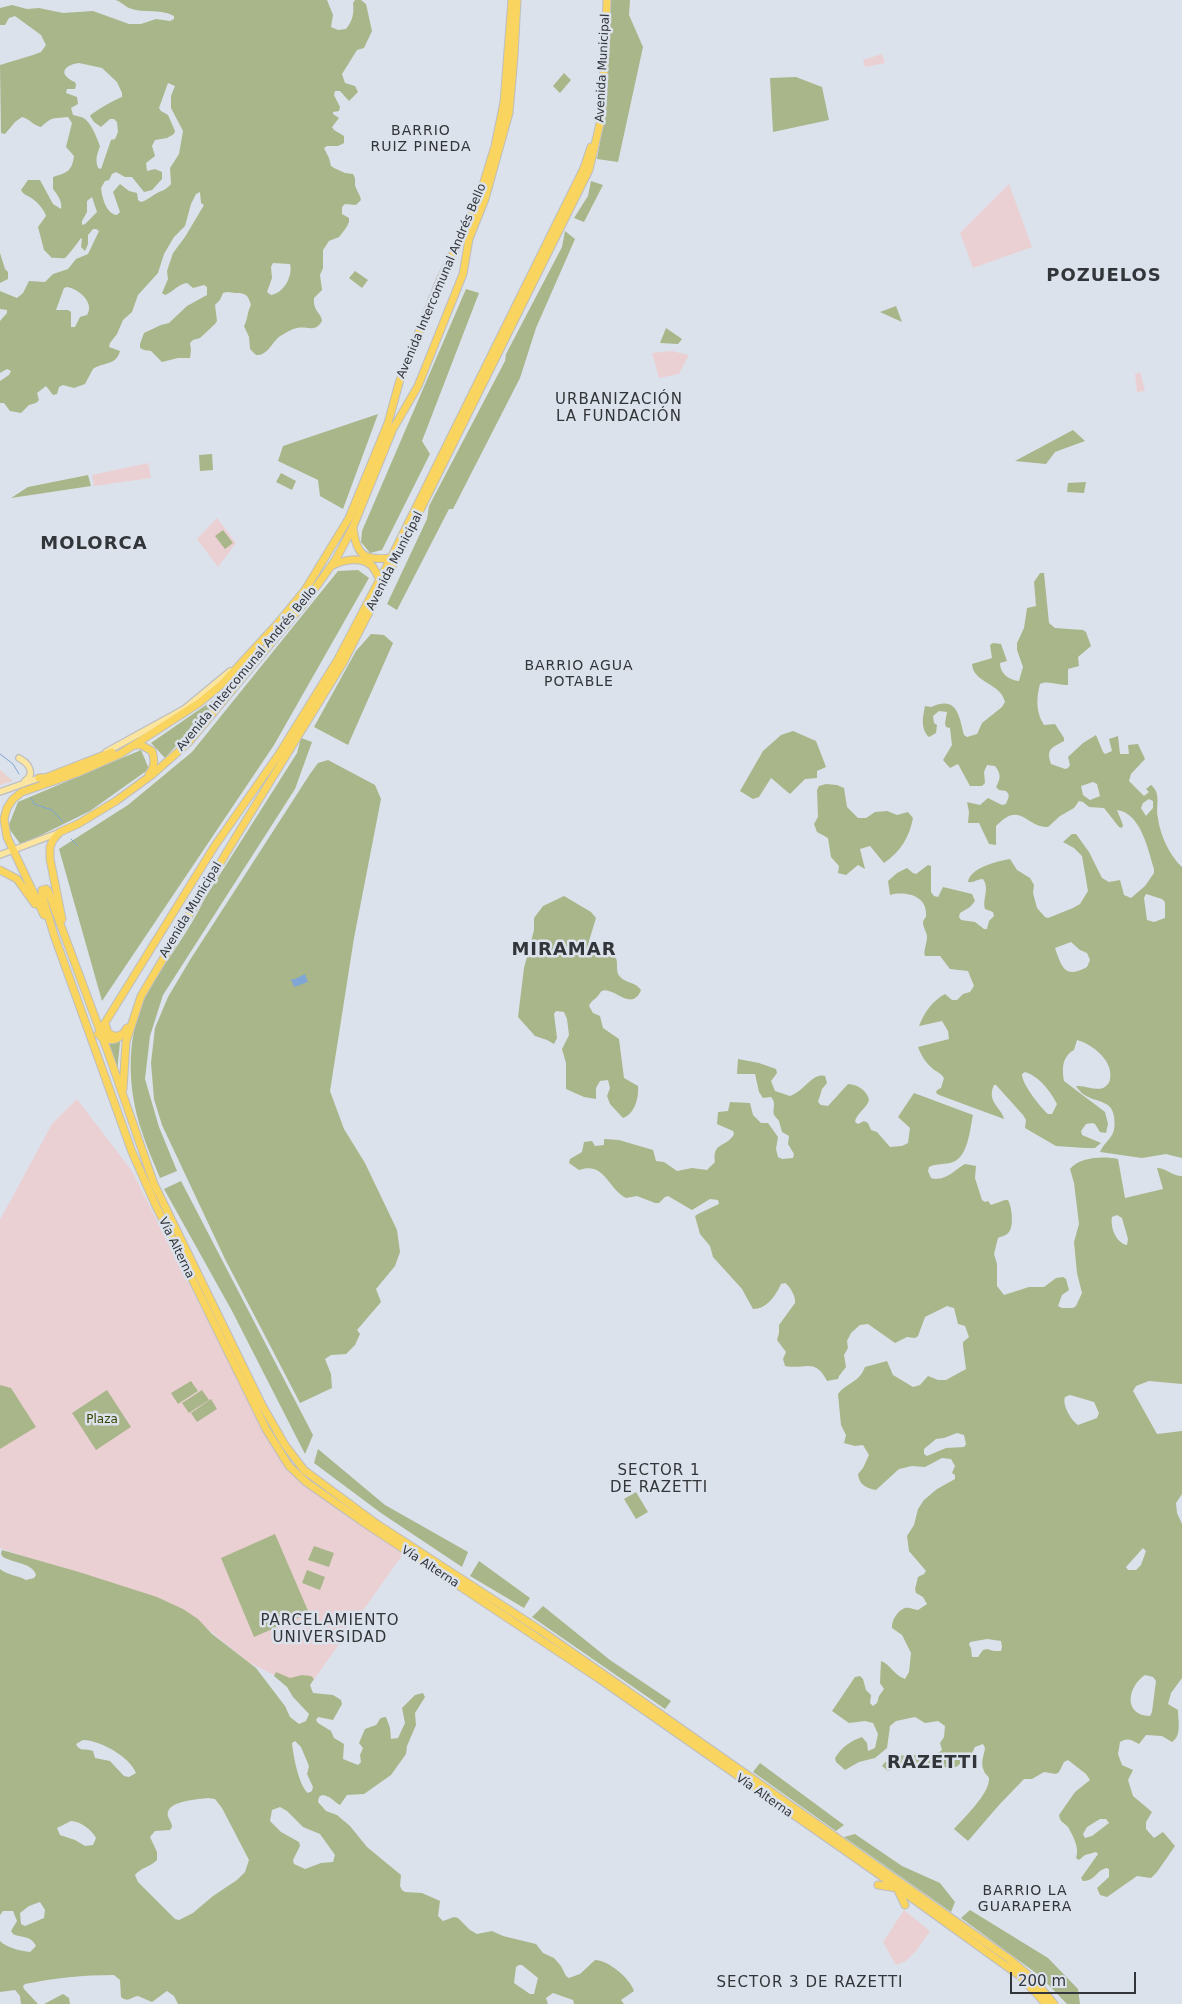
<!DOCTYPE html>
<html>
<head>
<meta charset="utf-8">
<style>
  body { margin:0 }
  #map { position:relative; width:1182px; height:2004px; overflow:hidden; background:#dbe2eb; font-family:"DejaVu Sans",sans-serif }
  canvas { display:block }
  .scale { position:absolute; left:1010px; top:1972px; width:126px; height:22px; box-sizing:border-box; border:2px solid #323539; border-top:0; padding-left:6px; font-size:15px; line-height:18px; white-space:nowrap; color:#323539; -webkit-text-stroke:4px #dbe2eb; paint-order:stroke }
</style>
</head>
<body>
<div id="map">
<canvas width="1182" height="2004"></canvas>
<div class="scale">200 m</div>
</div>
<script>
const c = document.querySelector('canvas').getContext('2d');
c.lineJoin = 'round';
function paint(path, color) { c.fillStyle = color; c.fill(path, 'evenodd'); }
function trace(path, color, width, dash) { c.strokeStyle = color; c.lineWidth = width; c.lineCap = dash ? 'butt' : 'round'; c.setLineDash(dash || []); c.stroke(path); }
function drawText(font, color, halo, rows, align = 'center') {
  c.font = font + ' "DejaVu Sans",sans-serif'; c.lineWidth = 5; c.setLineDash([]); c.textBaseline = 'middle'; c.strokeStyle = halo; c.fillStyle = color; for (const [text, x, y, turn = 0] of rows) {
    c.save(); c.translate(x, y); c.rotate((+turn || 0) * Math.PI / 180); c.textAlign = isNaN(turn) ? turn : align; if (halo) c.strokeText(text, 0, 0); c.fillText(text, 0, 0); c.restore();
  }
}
paint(new Path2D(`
  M0 770 13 781 0 785Z`), '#ebd1cb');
paint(new Path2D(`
  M882 54 885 63 865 67 863 60Z
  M1009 184 1032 247 973 268 960 233Z
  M672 351 689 355 679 374 659 378 652 353Z
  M1140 372 1145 391 1137 392 1135 374Z
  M148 463 151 478 94 486 92 475Z
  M217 518 236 543 218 567 197 539Z
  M77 1099 132 1171 261 1427 289 1471 308 1488 403 1554 303 1695 278 1677 248 1662 190 1615 0 1548V1220L52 1124Z
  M904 1910 930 1931 916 1951 906 1961 896 1965 883 1942Z`), '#ebd0d3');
paint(new Path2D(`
  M115 0H327L333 15 331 27 338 30 346 29C353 20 354 14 353 3L355 0H361L366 4 372 31 364 48 357 50 342 74 345 83 355 86 358 92 349 101 340 91H335L334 95 340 107 339 111 333 112V114L339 118 332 127 334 130 344 136V143L338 146H327L324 148 329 158 331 166 334 168 345 173 353 174C356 179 355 180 355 185 356 190 360 194 361 200L356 205 345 204 342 207V214L349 218V222L346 228 339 237 329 241 323 250V268L320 275 322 290 314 298C313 312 321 312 322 321 315 333 308 326 297 328 292 329 287 332 282 335 272 340 269 356 256 355L250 349 249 337 244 326C248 319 247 312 251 305 248 295 246 293 236 293 231 293 228 291 223 293L220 300 215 305 217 321 215 324 200 338 193 340 190 343 191 350 190 358H178L162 362 151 351 144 350 140 348V344L144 333 161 325 169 323 187 306 207 295V287L204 285 193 288 187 283C178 284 173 292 165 295L162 293 168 279 167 271 173 253 185 237 204 205 201 203 200 192 196 194 191 204 185 226 174 237 164 254 158 273 138 295 132 312 123 320 117 334 110 343 109 347 120 351C116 366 103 362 93 369L85 384 74 388 63 385 59 387 57 394 53 395 46 386 37 393 39 400 36 403 29 405 21 413 10 411 4 403H0V381L9 375 11 371 7 369 0 373V321L7 313V310L0 309V291L17 298 23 293 29 281 45 282 53 274 68 269 76 259 88 254 99 231 96 229H93L88 235V244L85 251 81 247 82 239 81 238C79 241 67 257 65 258 61 259 56 257 52 258L44 250 38 227 46 216C45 211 38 203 34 200 29 195 24 196 21 190L28 180H40L53 204 61 209C63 202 57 194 53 189V177C66 173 72 172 74 156L66 147 72 123 68 117C52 119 53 116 41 127 34 126 30 119 22 117L15 122 5 134 1 133 0 65 33 55 41 52 46 45 41 35 15 16 9 18 5 25H0V8L12 5 27 9 39 8 63 13 93 11 129 24H141L156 19 170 21 174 19V16C159 8 144 14 129 8 124 6 121 1 115 0ZM79 63 102 68 117 82 122 93V97C116 99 93 112 90 116L94 122 101 127 110 119H114L117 122 118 132 115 139 111 140 101 169 98 168C95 159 97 155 100 146 97 138 90 119 81 117 78 116 76 116 73 115L71 108 78 104 77 97 66 93 67 89H75L76 85 75 82C58 75 63 65 79 63ZM168 83 175 86 171 96V108L183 131 179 154 170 168 171 184C166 190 163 190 157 193 151 196 148 200 141 202L138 200 137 193 129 191 120 184 113 192 120 212 117 215C106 214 102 197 101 188L105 181 109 180 112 174 116 172 125 177H132L144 192 152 190 162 179V172L155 169 147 171 146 163 155 156 152 146 155 140 167 138 174 134 175 131 168 115 161 111 159 108ZM92 197 97 212 85 224 82 225V221L87 212V201ZM273 263 290 264C293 276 284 293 271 295L267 292 272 278 271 267ZM67 287C79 289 95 303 87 315L80 317 75 327H71V312L68 310H56L64 288Z
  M611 0H630L629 15 643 47 618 162 597 159 606 109Z
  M564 73 571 80 560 93 553 86Z
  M796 77 822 87 829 120 773 132 770 78Z
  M591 181 603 185 584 222 574 218 588 196Z
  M565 231 575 239 536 328 520 378 453 509H449L397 610 387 604 427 519 429 506 505 361 506 354 562 247Z
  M0 253 5 269 8 272V279L0 283Z
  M355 271 368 280 362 288 349 278Z
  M466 289 479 293 422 441 430 454 382 550 370 553 361 542 362 531Z
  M896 306 902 322 880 312Z
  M666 328 682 339 678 344 660 343Z
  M378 414 343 509 320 496 318 480 278 461 283 446Z
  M1073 430 1085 441 1055 452 1046 464 1015 461Z
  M212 454 213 470 200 471 199 455Z
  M281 473 296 481 292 490 276 482Z
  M88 475 91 486 11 498 28 487Z
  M1086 482 1084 493 1067 492 1068 483Z
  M223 530 233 543 225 549 215 536Z
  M358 570 369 578 274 745 102 1001 59 849 128 805 192 752 338 571Z
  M1040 573H1044L1049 623 1055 628 1083 630 1086 632 1091 646 1078 657 1079 666 1068 669V685C1058 686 1050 680 1040 684 1036 698 1036 713 1044 725L1055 724 1064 738V741C1051 748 1046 749 1051 764L1065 769 1068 768 1070 765 1068 757 1083 743 1096 735 1103 752 1105 754 1112 751 1109 739 1118 736 1120 754H1129L1128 745 1138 744 1145 759 1131 774 1129 781 1144 796 1149 792 1146 789 1151 785C1162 794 1155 806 1158 818 1160 835 1170 856 1182 867V1158L1166 1154 1142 1158 1100 1152C1103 1144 1110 1140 1113 1133 1116 1126 1115 1111 1109 1106 1099 1098 1085 1101 1076 1086 1085 1085 1095 1091 1103 1088 1107 1086 1110 1082 1110 1079 1114 1061 1092 1044 1077 1040L1074 1050C1062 1057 1062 1068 1064 1081L1105 1112 1108 1124 1106 1133 1100 1132 1095 1124 1092 1123 1086 1124 1081 1131 1082 1135 1101 1143 1095 1148H1086L1056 1146 1025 1128 1026 1120 1023 1115 996 1085H994C986 1102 1002 1108 1004 1119L939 1095 936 1093 937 1090 941 1088 944 1078C940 1072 936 1072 932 1068 925 1062 921 1055 918 1047L949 1039 948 1031 942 1021 919 1026C924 1013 932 1001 945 994L952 1000H957L963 994 970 992 974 986 968 971 950 969 940 956H925C923 951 927 944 927 937 927 932 923 928 923 922 924 918 926 919 926 915 927 895 905 891 890 895L888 881 897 873 907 868 913 873 916 874 928 865 931 866V892L934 896 938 897 943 887 972 894 975 901 970 907 960 913 959 917 961 920 975 922 984 929H987L989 921 994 916 993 912 985 909C982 899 990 889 983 879 977 879 974 883 968 882 970 868 997 861 1010 859L1017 870 1030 878 1034 885 1033 893 1037 908 1045 917 1048 918 1073 908 1080 904 1088 891 1082 856 1074 848 1063 842 1072 834H1076L1089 852 1102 878 1109 882 1120 880 1124 895 1131 898 1145 886 1154 873V869C1148 850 1141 813 1117 810L1123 825 1122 828 1119 827 1104 808 1089 807 1083 802 1079 801 1074 808 1060 816 1048 827C1025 827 1021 800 996 826V845L989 844 979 823H968L969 812 967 802 980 805 988 798 1002 805 1006 804C1008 798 1011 796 1006 791L999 790 996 787C1001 778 1001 774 995 766L987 765 984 772 985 783 982 786H970L958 764 950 768 943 760 952 745 950 728 946 727 945 723 947 712 939 711 933 716 934 723 937 725 936 733 929 737C920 729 923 716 925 706L931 707C957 695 959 715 964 735L967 737 977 734 982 723 1002 707 1005 702C1001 683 973 683 972 664L992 658 990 645 993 643 1001 644 1007 661 1000 663C1000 674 1009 680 1019 681L1023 667 1017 650V643L1024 628 1027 608 1036 606 1034 582ZM1093 782 1097 784 1100 796 1090 800 1083 795 1081 786ZM1149 799 1153 801V808L1146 816 1141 808 1143 803ZM1146 894 1162 899 1165 902V918L1154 922 1147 920 1144 898ZM1071 942 1080 950 1087 953 1090 960 1087 967C1065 979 1062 968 1055 948ZM1025 1072C1039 1076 1051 1092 1057 1104L1052 1114H1048C1041 1108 1021 1083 1022 1074Z
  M371 634 384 635 393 643 348 745 314 727 356 651Z
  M226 691 165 758 151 743Z
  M793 731 816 741 826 767 817 771V778L805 779 790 794 771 778 759 797 753 799 740 791 763 751 781 735Z
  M301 738 312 742 295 789 163 995 150 1036 145 1079 159 1127 177 1171 160 1178C154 1163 147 1148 142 1132 127 1089 125 1034 148 992 166 960 189 932 205 898L297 753Z
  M141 750 149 769 90 811 21 845 8 827 18 802Z
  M328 760 375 785 381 799 354 938 330 1091 344 1129 365 1163 397 1230 400 1252 395 1266 376 1289 381 1302 357 1330 360 1334 355 1345 346 1354 331 1355 325 1359 331 1374 332 1388 300 1403 225 1259 162 1125 154 1099 151 1063 155 1028 168 997 190 960 310 774 318 763Z
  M826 784 837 785 844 788 847 807 858 818H866L875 812 887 811 897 815 908 812 913 818C909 838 901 851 884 863L870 846 860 849 865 869 858 865 846 875 838 873 839 866 831 857 828 838 817 832 814 824 818 817 817 790 819 786Z
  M564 896 591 912 596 918 589 941 591 949 616 958C618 963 616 969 618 974 624 984 635 981 641 990 632 1013 613 986 602 991 600 992 599 995 597 997 594 1000 591 1001 589 1006L593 1013 600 1016 603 1028 619 1039 624 1078 638 1086C639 1097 635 1114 623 1118L610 1104 607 1096 610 1088 608 1080 600 1081 596 1088V1099L584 1097 566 1089V1063L562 1049 569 1035 567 1019 564 1012 556 1011 554 1014 557 1038 554 1044 547 1040 535 1036 518 1017 524 968 534 930V918L543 906Z
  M120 1042 117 1073 109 1044Z
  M738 1059 759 1063 776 1069 777 1073 771 1081 775 1091 790 1096C803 1092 813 1072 825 1076L827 1083 822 1089 818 1102 821 1105 828 1106 848 1084C858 1085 865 1089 869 1099 868 1108 856 1113 855 1122L858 1124 864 1121 868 1123 871 1130 877 1132 890 1147 902 1146 908 1143 910 1128 898 1117 914 1093 973 1115C970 1129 968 1157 953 1162 945 1165 937 1163 929 1167L928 1171 931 1178C945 1182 953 1171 965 1164L976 1166 975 1178 982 1200 985 1202 988 1201 991 1205 1005 1200H1008C1012 1207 1014 1226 1009 1232 1006 1236 1002 1236 998 1238L994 1254 997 1264V1286L1004 1295 1029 1287H1044L1056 1278 1063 1277 1066 1279 1069 1290 1062 1295 1058 1306 1062 1308H1073L1076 1306 1082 1293 1077 1273 1074 1242 1079 1224 1074 1183 1070 1169C1080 1157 1103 1156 1118 1159L1125 1198 1163 1189 1157 1168C1166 1168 1172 1176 1182 1176V1384L1149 1381 1136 1386 1133 1391 1157 1434 1182 1431V1494L1176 1503 1177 1513 1182 1524V1678L1171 1693 1168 1704 1178 1710C1178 1721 1182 1736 1172 1742L1162 1736 1146 1735 1139 1744C1131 1740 1128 1737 1120 1742L1118 1754 1122 1765 1133 1770 1128 1780 1133 1796 1152 1812 1146 1822V1829L1154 1838 1163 1832 1175 1846 1157 1872 1151 1878 1137 1876 1107 1897 1100 1895 1097 1888 1109 1877V1869L1106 1868C1096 1871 1095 1881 1083 1881L1081 1878 1098 1854 1096 1852 1085 1855 1079 1860 1076 1858C1080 1848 1073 1836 1068 1827 1064 1822 1060 1823 1059 1815L1075 1792 1090 1780 1086 1774 1068 1760 1064 1762 1059 1772 1056 1774 1044 1772 1032 1779H1024L999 1805 968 1841 954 1829C964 1818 988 1795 989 1780 990 1776 985 1775 984 1771 980 1762 984 1756 985 1748L983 1744 975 1747 971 1755 956 1767 919 1768 907 1765 888 1771 882 1766C894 1747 933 1761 942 1750L940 1743 944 1737 945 1726 938 1721 925 1723 915 1717 896 1721 890 1726 887 1748 875 1758 859 1762 845 1770 836 1762 835 1758C841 1748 850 1741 862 1737L867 1743 868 1751 875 1748 878 1734 873 1723 865 1721 849 1723 832 1711 855 1677 860 1676 863 1679 866 1690 871 1695 870 1703 873 1706 877 1703 879 1696 884 1689 880 1683 881 1661C891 1665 895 1676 905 1679L909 1672 911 1653 902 1635 892 1628C891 1621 898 1610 905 1608 909 1607 914 1610 918 1610L927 1604 923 1597 916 1593 915 1589 918 1577 924 1574 926 1571 909 1551 907 1536 914 1525 918 1509 924 1500 937 1489 955 1479V1475L952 1473 955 1466 951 1459 942 1458 925 1467 912 1466 899 1469 876 1490C865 1488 859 1484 858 1474L863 1468 869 1455 863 1445 855 1446 844 1443 846 1435 841 1425 838 1394C847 1382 859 1383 865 1367L887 1361 893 1375 913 1387 920 1385 928 1376 938 1380H946L966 1369 963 1346V1342L969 1337 965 1326 958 1324 954 1308 947 1306 925 1317 918 1336 915 1338 907 1337 895 1343 868 1324 860 1325 851 1333 847 1341 848 1348 844 1355 846 1367 839 1376 838 1379 827 1381C815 1357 805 1370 785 1366L783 1359 786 1352 777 1340 779 1333V1325L795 1303C796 1297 790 1286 785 1283L781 1284C776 1295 767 1309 753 1309L742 1289 713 1257 710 1246 700 1234 695 1216 698 1214 719 1204 718 1200 710 1199 692 1210 668 1196 665 1197 659 1203H655L637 1196 626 1198C607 1188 605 1161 579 1170L569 1163 570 1159 582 1152 584 1142 592 1141 595 1146 604 1145V1139L619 1140 653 1150 656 1161 664 1162 677 1171 692 1168 707 1170 715 1162C712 1141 727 1148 734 1134L733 1131 717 1124 718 1112 728 1111 730 1102 750 1103 753 1115 761 1123H768L778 1137 776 1149 778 1157 782 1159 793 1158 794 1154 788 1144 789 1136 782 1132 779 1121 774 1115C772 1107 777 1104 771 1097L763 1098 759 1092 755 1074H737ZM1117 1215 1122 1218 1128 1239 1127 1245C1116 1243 1110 1227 1112 1217ZM1070 1395 1094 1402 1099 1413 1097 1418 1078 1425C1071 1420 1062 1405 1065 1397ZM957 1433 964 1435 966 1444 964 1447 946 1448 927 1456 924 1454V1449L936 1439 944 1438ZM1143 1548 1146 1551 1141 1565 1136 1570H1128L1126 1567ZM987 1639 1001 1641 1002 1647 1001 1651H994L987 1649 983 1650 978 1657H972L971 1648 969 1645 970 1642ZM1145 1675 1153 1677 1156 1681 1152 1712 1150 1716C1122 1715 1128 1686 1145 1675ZM1100 1819H1106L1109 1823 1092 1836 1085 1838 1083 1834 1087 1827Z
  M181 1181 313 1435 305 1454 232 1311 164 1189Z
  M191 1381 198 1391 178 1404 171 1393Z
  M0 1385 11 1388 36 1427 0 1449Z
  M107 1390 131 1427 96 1450 72 1413Z
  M202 1390 209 1400 189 1413 182 1403Z
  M211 1399 217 1409 197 1422 191 1413Z
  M318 1449 385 1505 468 1552 462 1567 381 1513 314 1463Z
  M636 1492 648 1512 636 1519 624 1499Z
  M275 1534 309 1613 254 1637 221 1558Z
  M314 1546 334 1553 329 1567 308 1560Z
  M2 1550 79 1572 157 1597 183 1609 198 1619 212 1634 256 1668 285 1706 290 1717 299 1724 306 1721 309 1714 293 1697 287 1687 274 1676 276 1672 290 1678 302 1675 311 1676 314 1679 310 1685 313 1693 333 1695 341 1700 342 1704 333 1720 318 1717 316 1720 318 1723 331 1731 334 1738 344 1744 343 1759 358 1765 361 1762 360 1755 363 1748 359 1743 365 1729 376 1725C380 1721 378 1717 386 1717L390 1728 391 1739 398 1738 405 1723 402 1708 415 1695 423 1693 425 1697 415 1713 416 1725 407 1746 406 1754 391 1775 364 1794 347 1795 340 1805C333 1801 331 1796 322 1795L319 1797 318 1802 326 1811 337 1815 350 1826 367 1847 401 1875 400 1886 402 1890 405 1892 422 1893 440 1901 438 1916 443 1921 454 1917 458 1918 470 1930 477 1934 492 1931 503 1936 536 1944 543 1953 554 1958 561 1966 566 1976 569 1978 580 1974 595 1960C608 1960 630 1978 634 1991L621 2000 624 2004H574L573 2000 553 1993 546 1998 548 2004H178L174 1996 167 1991 152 2002 138 1996C131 1997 128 2003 121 1997L120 1980 114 1975C83 1975 55 1978 25 1984L23 1986 24 1989 38 2004H21L20 1996 15 1990 0 1992V1941C7 1948 21 1951 30 1952L36 1946C31 1935 21 1938 13 1934L11 1931 17 1921 13 1911H3L0 1915V1569C7 1575 17 1575 26 1580L34 1578 36 1575C33 1563 13 1563 3 1557L1 1554ZM83 1740C100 1740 130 1757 136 1773L129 1777 124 1776 110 1761 95 1758 93 1751C86 1748 79 1752 76 1744ZM295 1741 301 1747 309 1766 307 1774 313 1787 312 1791 308 1793C299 1786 293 1755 292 1743ZM208 1798 215 1799 222 1808 249 1860 245 1872 237 1880 213 1896 193 1913 179 1920 175 1919 138 1882 135 1875C142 1867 150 1867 157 1860V1852L150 1837 155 1831 170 1830 172 1827C172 1821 166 1817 168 1812 170 1801 199 1799 208 1798ZM280 1807 287 1811 303 1827 320 1834 335 1855 333 1862 321 1863 305 1869 294 1864 293 1860 300 1846 299 1842 281 1832 270 1821 272 1810ZM71 1821C80 1821 92 1830 96 1838L93 1845 85 1846 75 1840 60 1835 57 1828ZM40 1902 45 1910 44 1918 25 1926 21 1924 20 1913 29 1906ZM519 1965H522L538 1978 534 1994H530L514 1983 516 1967Z
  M479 1561 530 1598 524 1608 470 1576Z
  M307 1570 325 1577 320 1590 302 1583Z
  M543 1606 610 1660 671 1701 665 1709 532 1617Z
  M760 1763 844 1825 836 1831 753 1772Z
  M855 1834 902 1866 940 1883 955 1902 951 1912 844 1837Z
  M970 1910 1048 1958 1078 1989 1080 2004H1067L1040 1976 961 1918Z
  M63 1994 69 1998 70 2004H44Z`), '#a8b68a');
paint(new Path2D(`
  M305 974 308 982 294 987 291 979H295Z`), '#80a6d5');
trace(new Path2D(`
  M0 754 13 764 19 774
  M31 798 34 804 52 810 63 822
  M71 839 77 845`), '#80a6d5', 1);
const major = new Path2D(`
  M106 752 184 709 230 671
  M19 758C26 762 32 767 30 776L25 781
  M0 792 42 777
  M0 855 58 833`);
const highway = new Path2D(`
  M353 527C356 555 364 561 391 558
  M331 566C343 560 360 556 371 565 375 569 378 576 380 580
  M134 745H141L152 751C155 760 155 767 149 774
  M39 778H45L112 752
  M0 870 17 879 35 904
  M44 915 7 837 4 819 7 808 13 799 22 792 77 773 120 754 199 703 221 685 278 623 305 590 349 518 388 423 399 383 410 354 441 278 469 222 483 185 495 146 504 102 512 0
  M62 919 50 859V847L53 840 60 832 78 824 116 801 153 774 188 743 306 601 336 559 353 527 393 429 418 386 463 274 469 239 485 199 509 113 514 56 517 0
  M105 1023 108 1033 116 1037 120 1035
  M98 1034 214 847 279 754 338 659 391 558 584 168 591 147
  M101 1037C112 1043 121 1039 127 1028
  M123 1089 126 1042 141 996 231 845 343 663 383 585 589 170 602 115 607 0
  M878 1885 897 1888 905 1905
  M1046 2004 1020 1976 877 1873 598 1678 363 1522 306 1482 289 1466 266 1429 155 1204 132 1152 54 935 42 895V890L46 889 48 891 109 1055 154 1184 262 1405 285 1445 304 1470 377 1524 540 1630 612 1680 1008 1958 1034 1980 1054 2004`);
trace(major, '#bdbec0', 8);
trace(highway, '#bdbec0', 9);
trace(major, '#fbe59f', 5.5);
trace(highway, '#f9d45f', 7);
drawText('12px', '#323539', '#dbe2eb', [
  ["Avenida Municipal",603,68,-87],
  ["Avenida Intercomunal Andrés Bello",442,281,-67],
  ["Avenida Municipal",395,561,-63],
  ["Avenida Intercomunal Andrés Bello",247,669,-50],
  ["Avenida Municipal",191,910,-59],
  ["Vía Alterna",176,1248,64],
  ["Vía Alterna",430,1567,33],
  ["Vía Alterna",764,1796,35]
]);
drawText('12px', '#364500', '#dbe2eb', [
  ["Plaza",102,1420]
]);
c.letterSpacing = '1px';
drawText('14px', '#323539', '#dbe2eb', [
  ["BARRIO",421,131],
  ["RUIZ PINEDA",421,147],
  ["BARRIO AGUA",579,666],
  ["POTABLE",579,682],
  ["BARRIO LA",1025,1891],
  ["GUARAPERA",1025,1907]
]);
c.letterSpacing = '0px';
c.letterSpacing = '1px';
drawText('15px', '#323539', '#dbe2eb', [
  ["URBANIZACIÓN",619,400],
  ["LA FUNDACIÓN",619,417],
  ["SECTOR 1",659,1471],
  ["DE RAZETTI",659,1488],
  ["PARCELAMIENTO",330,1621],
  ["UNIVERSIDAD",330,1638],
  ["SECTOR 3 DE RAZETTI",810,1983]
]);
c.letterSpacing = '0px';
c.letterSpacing = '1px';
drawText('bold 18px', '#323539', '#dbe2eb', [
  ["POZUELOS",1104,276],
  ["MOLORCA",94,544],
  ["MIRAMAR",564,950],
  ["RAZETTI",933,1763]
]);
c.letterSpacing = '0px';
</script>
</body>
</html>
